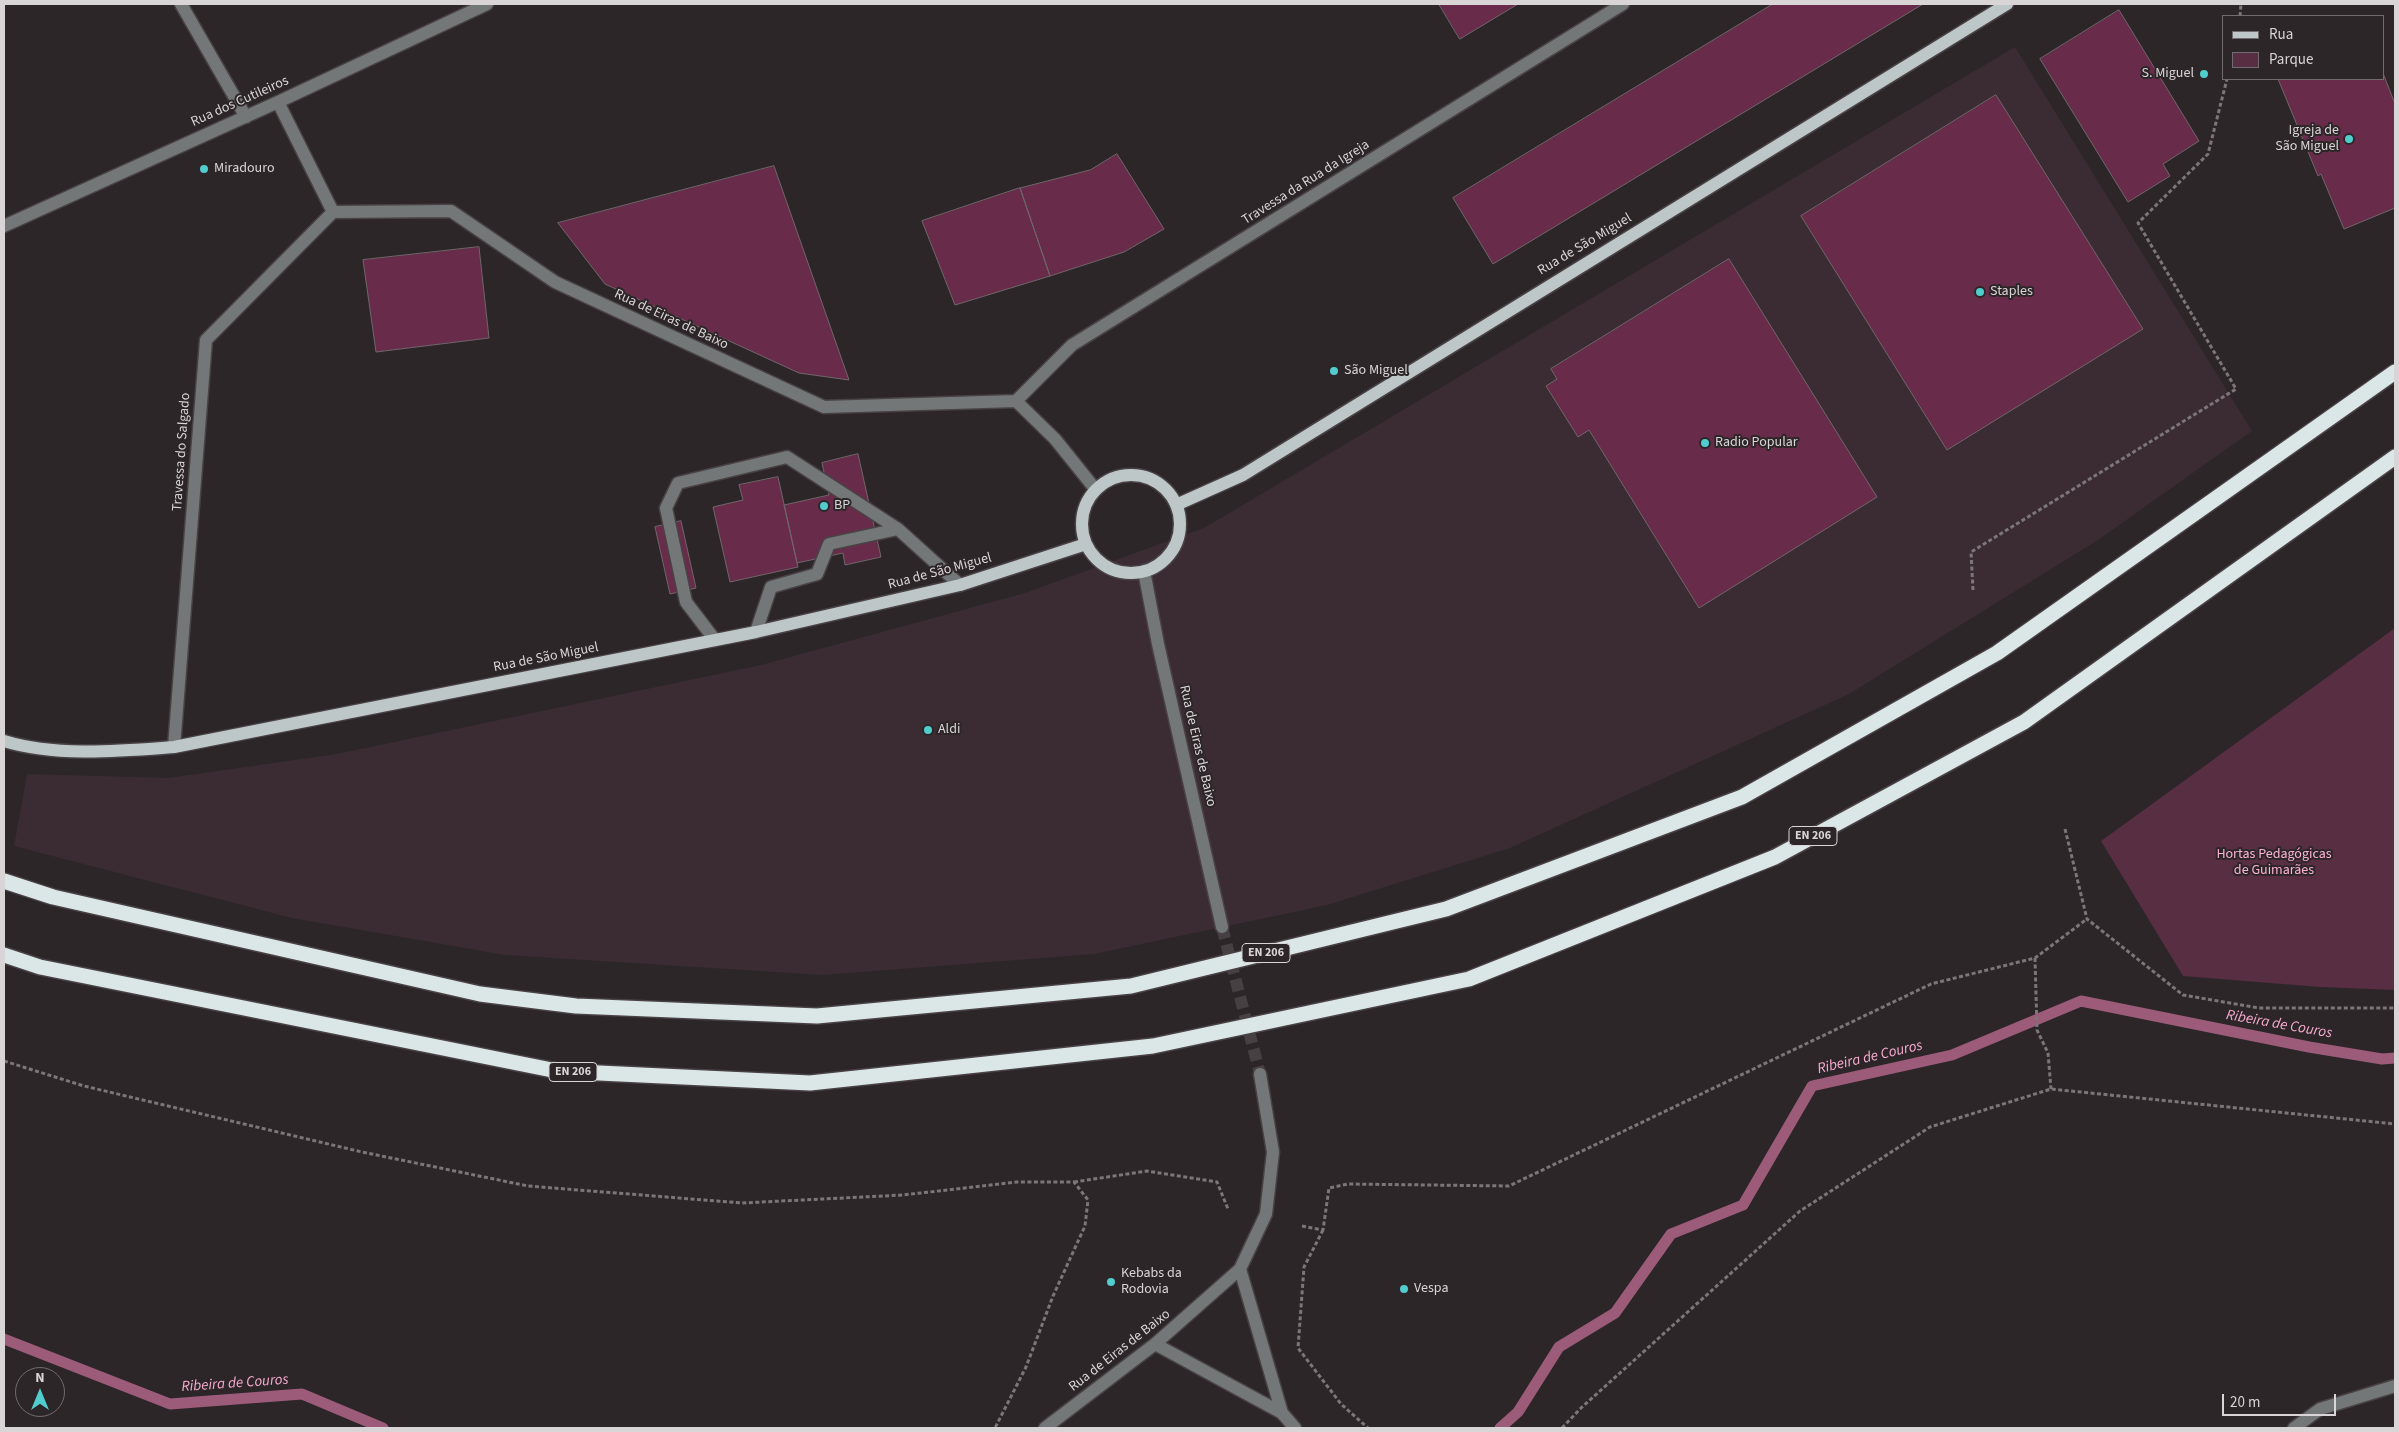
<!DOCTYPE html>
<html>
<head>
<meta charset="utf-8">
<style>
  body { margin:0 }
  #map { position:relative; width:2399px; height:1432px; overflow:hidden; background:#2d2629; font-family:"Source Sans 3",sans-serif }
  canvas { display:block }
  .frame { position:absolute; inset:0; border:5px solid #d9d4d6; pointer-events:none }
  .legend { position:absolute; left:2222px; top:15px; width:162px; height:65px; box-sizing:border-box; background:#2d2629; border:1px solid #726c6e; margin:0; padding:6px 9px; list-style:none; font-size:15px; color:#d9d4d6 }
  .legend li { display:flex; align-items:center; gap:10px; height:25px }
  .legend b { width:25px; border:1px solid #726c6e }
  .north { position:absolute; left:15px; top:1367px; width:50px; height:50px; box-sizing:border-box; background:#2d2629; border:1px solid #726c6e; border-radius:50%; rotate:0deg; font-size:14px; font-weight:700; line-height:20px; text-align:center; color:#d9d4d6 }
  .north::after { content:''; display:block; margin:auto; width:18px; height:22px; background:#52cdce; clip-path:polygon(50% 0,100% 100%,50% 72%,0 100%) }
  .scale { position:absolute; left:2222px; top:1394px; width:114px; height:22px; box-sizing:border-box; border:2px solid #d9d4d6; border-top:0; padding-left:6px; font-size:15px; line-height:18px; white-space:nowrap; color:#d9d4d6; -webkit-text-stroke:4px #2d2629; paint-order:stroke }
</style>
</head>
<body>
<div id="map">
<canvas width="2399" height="1432"></canvas>
<div class="frame"></div>
<ul class="legend">
<li><b style="height:6px;background:#bec7c7"></b>Rua</li>
<li><b style="height:14px;background:#572e42"></b>Parque</li>
</ul>
<div class="north">N</div>
<div class="scale">20 m</div>
</div>
<script>
const c = document.querySelector('canvas').getContext('2d');
c.lineJoin = 'round';
function paint(path, color) { c.fillStyle = color; c.fill(path, 'evenodd'); }
function trace(path, color, width, dash) { c.strokeStyle = color; c.lineWidth = width; c.lineCap = dash ? 'butt' : 'round'; c.setLineDash(dash || []); c.stroke(path); }
function drawText(font, color, halo, rows, align = 'center') {
  c.font = font + ' "Source Sans 3",sans-serif'; c.lineWidth = 4; c.setLineDash([]); c.textBaseline = 'middle'; c.strokeStyle = halo; c.fillStyle = color; for (const [text, x, y, turn = 0] of rows) {
    c.save(); c.translate(x, y); c.rotate((+turn || 0) * Math.PI / 180); c.textAlign = isNaN(turn) ? turn : align; if (halo) c.strokeText(text, 0, 0); c.fillText(text, 0, 0); c.restore();
  }
}
paint(new Path2D(`
  M2015 47 2252 431 2098 540 1849 694 1510 848 1327 905 1094 954 823 975 505 955 292 918 14 846 27 774 168 778 337 754 761 665 1025 593 1204 528Z`), '#3a2c32');
paint(new Path2D(`
  M2395 628V990L2320 987 2183 976 2101 841Z`), '#572e42');
trace(new Path2D(`
  M4 1339 170 1404 302 1394 383 1428
  M1500 1428 1518 1412 1559 1347 1615 1313 1671 1234 1743 1205 1812 1086 1952 1055 2081 1001 2309 1047 2382 1059 2395 1058`), '#9b5b79', 11);
const building = new Path2D(`
  M1439 4H1518L1460 39Z
  M1773 4H1923L1493 264 1453 198Z
  M2119 10 2199 141 2163 164 2170 176 2128 202 2040 59Z
  M2383 73 2395 104V208L2344 229 2321 174 2318 176 2278 79H2383Z
  M1996 95 2143 329 1947 450 1801 216Z
  M1117 154 1164 229 1124 252 1050 276 1020 188 1090 170Z
  M774 166 849 380 799 373 605 284 558 223Z
  M1020 188 1050 276 955 305 922 221Z
  M479 247 489 338 376 352 363 260Z
  M1729 259 1877 497 1699 608 1589 430 1578 437 1546 386 1557 379 1551 369Z
  M858 454 881 557 845 565 843 553 797 563 784 505 829 495 822 463Z
  M778 477 798 567 730 582 713 507 743 500 739 485Z
  M681 521 696 588 670 594 655 527Z`);
paint(building, '#682c4a');
trace(building, '#6f666a', 1);
trace(new Path2D(`
  M1222 927 1260 1074`), '#474043', 12, [12, 6]);
const minor = new Path2D(`
  M181 4 246 117
  M278 102 333 212 451 211 555 282 824 407 1016 401 1055 439 1096 490
  M4 226 278 102 487 4
  M1016 401 1072 345 1623 4
  M1144 571 1158 644 1222 927
  M756 632 771 587 817 574 829 544 898 529 960 585
  M715 640 686 602 666 508 678 483 787 457 898 529
  M174 747 206 340 333 212
  M1240 1269 1282 1413
  M1155 1344 1282 1413 1295 1428
  M1045 1428 1155 1344 1240 1269 1266 1214 1273 1152 1260 1074
  M2294 1428 2320 1409 2395 1386`);
const major = new Path2D(`
  M1082 524a49 49 0 1 1 98 0a49 49 0 1 1-98 0Z
  M1176 505 1243 475 2007 4
  M4 741C56 757 120 751 174 747L756 632 960 585 1086 544`);
const highway = new Path2D(`
  M4 881 53 897 480 994 576 1006 817 1016 1131 986 1446 909 1742 797 1997 653 2395 372
  M4 955 40 967 557 1071 810 1083 1153 1046 1469 979 1775 857 2024 722 2395 457`);
trace(minor, '#494245', 15);
trace(major, '#494245', 15);
trace(highway, '#494245', 18);
trace(new Path2D(`
  M2240 16 2241 4
  M1973 590 1971 552 2236 389 2138 223 2208 154 2227 79
  M2065 829 2087 919 2183 995 2259 1008H2395
  M2035 958 2037 1030 2048 1053 2051 1089
  M4 1061 84 1086 362 1152 528 1186 742 1203 903 1195 1017 1182H1074L1088 1200 1085 1226 1053 1296 1026 1367 995 1428
  M1074 1182 1147 1171 1217 1182 1228 1209
  M1302 1226 1323 1230 1329 1188 1348 1184 1509 1186 1931 984 2035 958 2087 919
  M1323 1230 1304 1267 1298 1348 1341 1404 1368 1428
  M1562 1428 1581 1408 1800 1211 1930 1127 2051 1089 2395 1124`), '#7c7679', 3, [4, 2.5]);
trace(minor, '#737777', 12);
trace(major, '#bec7c7', 12);
trace(highway, '#dbe6e6', 15);
for (const [x, y, r, color] of [
  [2204,74,5,"#52cdce"],
  [2349,139,5,"#52cdce"],
  [204,169,5,"#52cdce"],
  [1980,292,5,"#52cdce"],
  [1334,371,5,"#52cdce"],
  [1705,443,5,"#52cdce"],
  [824,506,5,"#52cdce"],
  [928,730,5,"#52cdce"],
  [1111,1282,5,"#52cdce"],
  [1404,1289,5,"#52cdce"]
]) { const dot = new Path2D(); dot.arc(x, y, r, 0, 2 * Math.PI); c.fillStyle = color; c.fill(dot); trace(dot, '#2d2629', 2); }
for (const [x, y, w] of [
  [1813,836,48],
  [1266,953,48],
  [573,1072,48]
]) { const box = new Path2D(); box.roundRect(x - w / 2, y - 9.5, w, 19, 4); c.fillStyle = '#2d2629'; c.fill(box); trace(box, '#d9d4d6', 1); }
drawText('bold 12px', '#d9d4d6', null, [
  ["EN 206",1813,836],
  ["EN 206",1266,953],
  ["EN 206",573,1072]
]);
drawText('14px', '#d9d4d6', '#2d2629', [
  ["S. Miguel",2194,74,"right"],
  ["Igreja de",2339,131,"right"],
  ["São Miguel",2339,147,"right"],
  ["Miradouro",214,169],
  ["Staples",1990,292],
  ["São Miguel",1344,371],
  ["Radio Popular",1715,443],
  ["BP",834,506],
  ["Aldi",938,730],
  ["Kebabs da",1121,1274],
  ["Rodovia",1121,1290],
  ["Vespa",1414,1289]
], 'left');
drawText('14px', '#d9d4d6', '#2d2629', [
  ["Rua dos Cutileiros",240,102,-24],
  ["Travessa da Rua da Igreja",1306,183,-32],
  ["Rua de São Miguel",1585,245,-31],
  ["Rua de Eiras de Baixo",671,320,25],
  ["Travessa do Salgado",182,452,-86],
  ["Rua de São Miguel",940,572,-15],
  ["Rua de São Miguel",546,658,-11],
  ["Rua de Eiras de Baixo",1197,746,77],
  ["Rua de Eiras de Baixo",1120,1351,-38]
]);
drawText('14px', '#fdb1d3', '#2d2629', [
  ["Hortas Pedagógicas",2274,855],
  ["de Guimarães",2274,871]
]);
drawText('italic 15px', '#f7abcd', '#2d2629', [
  ["Ribeira de Couros",2279,1025,10],
  ["Ribeira de Couros",1870,1058,-13],
  ["Ribeira de Couros",235,1384,-4]
]);
</script>
</body>
</html>
